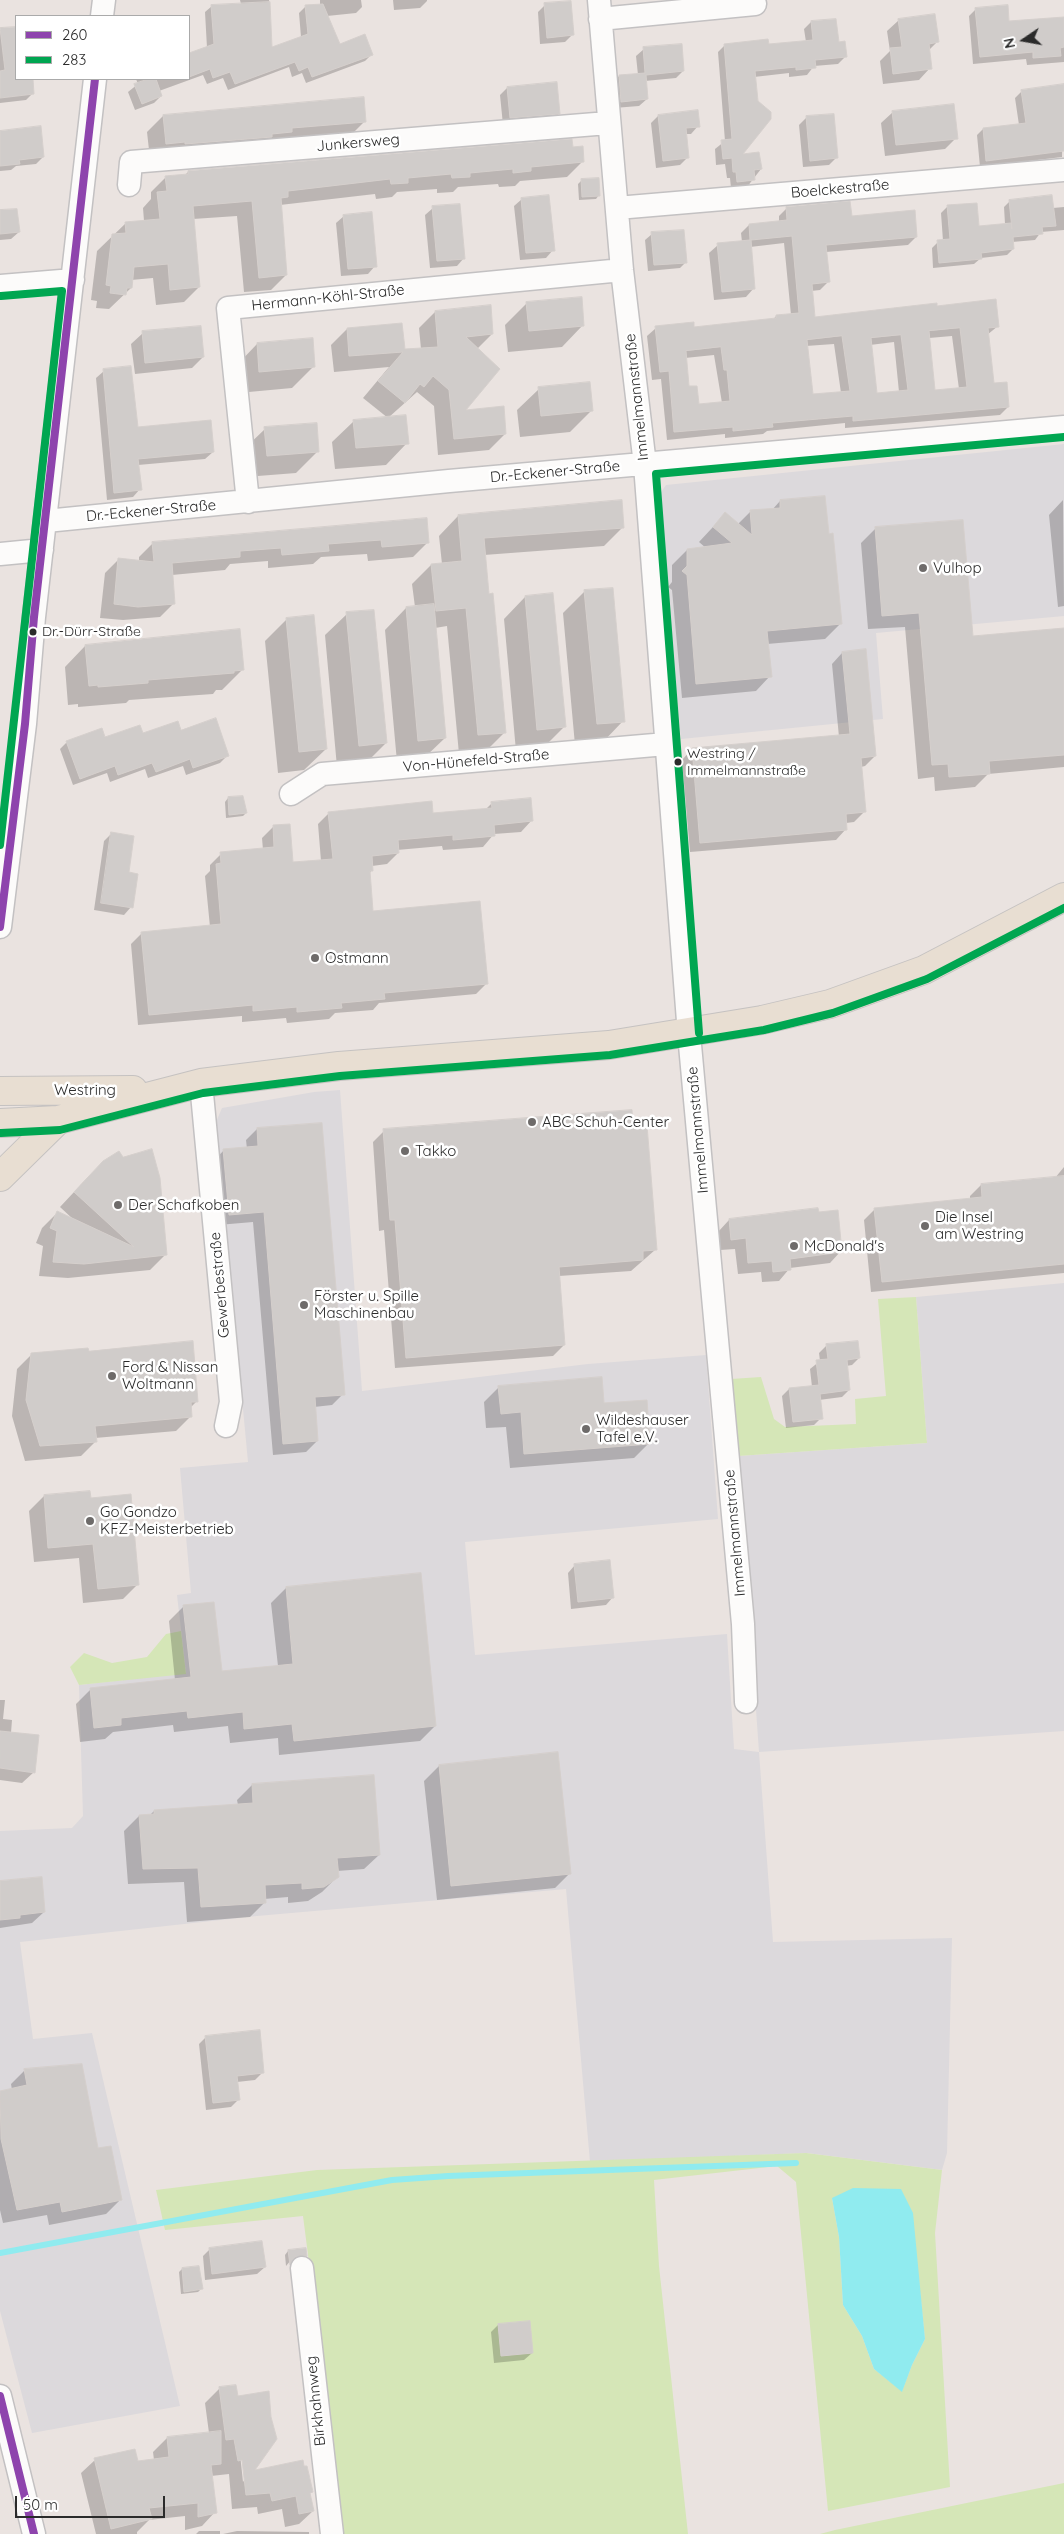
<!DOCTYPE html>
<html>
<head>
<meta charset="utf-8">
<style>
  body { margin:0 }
  #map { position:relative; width:1064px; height:2534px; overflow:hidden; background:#eae3e0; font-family:Quicksand,sans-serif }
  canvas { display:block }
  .legend { position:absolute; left:15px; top:15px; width:175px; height:65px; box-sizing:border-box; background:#fff; border:1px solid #aaa; margin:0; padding:6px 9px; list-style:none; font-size:15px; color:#2b2b2b }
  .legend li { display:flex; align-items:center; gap:10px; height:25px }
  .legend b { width:25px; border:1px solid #aaa }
  .north { position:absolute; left:999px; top:15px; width:50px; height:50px; -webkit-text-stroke:4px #fff; paint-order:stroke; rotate:258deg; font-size:14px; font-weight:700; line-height:20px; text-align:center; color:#2b2b2b }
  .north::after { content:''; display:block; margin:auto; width:18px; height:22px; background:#2b2b2b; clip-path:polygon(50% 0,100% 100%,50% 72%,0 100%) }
  .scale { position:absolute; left:15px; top:2496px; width:150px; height:22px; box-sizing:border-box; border:2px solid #2b2b2b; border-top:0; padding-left:6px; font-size:15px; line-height:18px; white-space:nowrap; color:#2b2b2b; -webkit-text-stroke:4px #fff; paint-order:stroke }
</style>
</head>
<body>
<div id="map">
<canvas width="1064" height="2534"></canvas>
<ul class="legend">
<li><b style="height:6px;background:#8e44ad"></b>260</li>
<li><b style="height:6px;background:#00a651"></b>283</li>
</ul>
<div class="north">N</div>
<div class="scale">50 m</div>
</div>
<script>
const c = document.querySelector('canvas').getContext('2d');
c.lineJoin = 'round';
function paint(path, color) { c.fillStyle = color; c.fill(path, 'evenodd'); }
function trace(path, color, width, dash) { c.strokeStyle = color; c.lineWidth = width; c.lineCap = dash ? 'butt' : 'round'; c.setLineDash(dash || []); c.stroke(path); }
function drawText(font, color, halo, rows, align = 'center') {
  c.font = font + ' Quicksand,sans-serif'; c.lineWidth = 5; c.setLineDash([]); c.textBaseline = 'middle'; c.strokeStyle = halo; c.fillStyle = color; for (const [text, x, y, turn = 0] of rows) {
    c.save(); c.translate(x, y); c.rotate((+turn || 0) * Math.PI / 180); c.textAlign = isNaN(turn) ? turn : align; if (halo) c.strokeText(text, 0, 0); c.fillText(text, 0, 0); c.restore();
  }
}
paint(new Path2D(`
  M1064 444V616L876 633 883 719 681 739 657 498 666 485Z
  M340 1090 362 1391 588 1364 706 1355 718 1519 465 1542 475 1655 727 1634 734 1749 759 1752 738 1456 927 1443 916 1297 1064 1283V1731L759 1752 773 1942 952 1938 947 2153 942 2170 806 2153 590 2162 566 1889 257 1916 20 1942 33 2039 92 2033 180 2406 32 2433 0 2311V1831L72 1828 83 1816 79 1685 186 1673 177 1595 191 1593 180 1468 248 1462 216 1122 222 1108 314 1092Z`), '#dcd9dc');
paint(new Path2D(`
  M916 1297 927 1443 738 1456 731 1379 761 1377 774 1419 785 1427 856 1424 855 1399 886 1396 878 1299Z
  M181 1631 186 1674 79 1685 70 1667 84 1653 112 1663 147 1657 166 1634Z
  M806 2153 942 2170 935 2233 950 2487 828 2511 796 2182 777 2166 654 2180 659 2266 688 2534H344L303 2216 165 2230 156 2190 317 2170ZM832 2198 919 2282 925 2339 912 2365 902 2391 874 2369 862 2336 843 2305 839 2237Z
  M1064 2483V2534H820L835 2530Z`), '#d5e6b7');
paint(new Path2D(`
  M853 2188 901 2189 913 2213 925 2339 912 2365 902 2392 874 2369 862 2336 843 2305 839 2237 832 2198Z`), '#90ebef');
paint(new Path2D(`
  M240 0H269L271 49 301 37 299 13 306 6 320 5V0H361L362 7 356 13 327 16 339 45 372 54 365 61 306 83 302 73 292 77 289 67 228 90 223 78 207 84 203 75 159 91 161 96 154 103 135 110 128 92 138 84 136 79H189V55L207 48 205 12 212 6 241 4Z
  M393 0H427V1L420 8 394 10Z
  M545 5 572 35 565 42 540 44 538 12Z
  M976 9 1008 23 1064 18V62L1027 65 1026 59 973 64 969 16Z
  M899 20 937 42 928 51 930 68 919 80 883 84 880 61 890 51 887 31Z
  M811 22 838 43 845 57 838 64 814 66 807 75 789 77V73L754 77 740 155 761 169 747 187 731 188 730 178H727L725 164 716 165 715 149 725 141 718 52 725 45H768L806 42 804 29Z
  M16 28V79H31L33 93 26 100 0 103V30Z
  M644 49 683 71 676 78 645 81 647 99 639 106 614 108 612 83 619 76 638 75 636 56Z
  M1064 86 1062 157 980 167 977 135 983 129 1019 125 1015 98 1022 91Z
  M507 88 559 113 552 121 503 125 500 95Z
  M893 112 956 138 945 149 885 156 881 123Z
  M163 116 365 121 349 137 150 159 147 132Z
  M658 116 698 126 691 134H685L687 158 680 165 656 168 651 123Z
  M807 117 837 157 829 165 803 167 799 125Z
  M0 131 43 157 36 164 16 166 11 170 0 171Z
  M571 148 583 161 567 177 520 181 515 186 499 187 498 184 458 187 453 192 437 193V189L397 192 392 197 376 199 375 194 280 205 286 275 271 290 244 292 237 216 193 219 199 287 184 302 156 305 153 278 131 280V288L109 309 96 308 97 301 91 300 97 251 126 223 144 221 143 208 151 199V192L166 177 185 175 188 172Z
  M581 181 599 195 596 199 579 200 578 184Z
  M522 199 553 250 546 258 520 260 514 206Z
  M1010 201 1053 208 1064 207V230L1041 232 1035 240 1012 242 1013 249 1007 255 981 258 974 264 933 268 932 248 938 242 943 241 941 213 947 207 975 204 978 227 1005 224 1004 207Z
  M433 208 464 258 457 266 430 268 425 215Z
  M787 208 850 217 916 237 908 245 826 252 828 282 820 290 811 291 814 318 936 307 998 326 987 335 993 384 1008 407 1000 415 845 428V423L767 431 763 434 725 438V434L667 440 661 379 652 380 647 336 656 328H693L773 320 776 316 791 315 784 243 750 247 754 288 746 297 714 300 709 253 718 245 742 242 741 233 749 225 779 222V216ZM952 336 959 389 934 391 929 338ZM894 342 899 392 876 394 870 345ZM834 344 841 393 812 395 806 346ZM714 355 722 403 698 406 688 388 685 358Z
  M0 212 19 232 11 239 0 240Z
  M344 216 375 266 368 274 341 276 336 223Z
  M652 234 686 262 680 268 648 271 645 240Z
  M527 303 583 325 562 347 508 352 505 325Z
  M435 312 492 334 477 349 463 411 505 434 489 450 438 455 434 406 417 392 388 418 407 443 386 465 335 469 332 442 354 421 388 418 363 398 389 367 334 372 331 345 347 329 404 351 421 349 419 328Z
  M143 333 203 357 192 368 135 374 131 344Z
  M257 344 314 366 292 388 238 393 236 366Z
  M104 371 137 428 213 452 205 459 138 465 140 489 133 497 107 500 96 378Z
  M539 389 592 410 570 432 520 437 517 410Z
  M265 429 318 451 296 473 245 477 243 450Z
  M1063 500 1064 606 1058 607 1049 515Z
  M780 501 840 624 825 639 767 644 770 676 756 691 682 698 672 590 668 587 672 582V565L687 550 706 548 699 542 725 514 738 524 750 512 772 510Z
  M621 502 623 527 604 546 484 555 505 732 486 751 459 754 447 626 435 628 445 738 423 759 397 762 385 630 406 608 415 607 412 584 431 565 442 564 439 536 458 516Z
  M425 520 427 543 413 557 368 561 367 554 321 557 313 564 268 568V561L230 564 225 570 172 575 174 603 160 617 123 620 100 618 105 573 119 559 139 562V557L153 543Z
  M876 528 972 637 1064 651V767L988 774 975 787 935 791 934 777 918 779 905 627 868 629 861 543Z
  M585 591 623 721 602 743 575 745 563 613Z
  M525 597 564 727 543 748 516 751 504 619Z
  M347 614 386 743 364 765 337 767 325 635Z
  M287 619 326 749 304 770 278 773 265 641Z
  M85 646 243 669 222 690H216L213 694 129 700 126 703 78 707V704L68 705 65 667Z
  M842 653 875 756 865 766 861 767 865 811 854 822 846 823V829L836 840 690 852 682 760 692 749 839 737 832 664Z
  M180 732 228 755 220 763 186 775 183 766 148 778 145 769 110 782 107 773 73 785 60 749 67 742Z
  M228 798 246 813 243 816 226 818 225 802Z
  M492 803 532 820 521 832 494 834 483 847 443 850 442 846 397 850 398 853 387 864 372 866V870L369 874 372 912 487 983 476 994 379 1003 373 1010 335 1013 329 1019 287 1023 286 1018 242 1022V1016L138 1025 131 944 142 933 210 927 205 876 210 871V865L221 854 263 850 262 838 273 827 292 864 321 861 318 824 329 813 432 815 485 810Z
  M111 834 131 907 124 915 94 910 104 841Z
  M632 1128 655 1250 631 1271 559 1276 564 1345 553 1356 395 1368 384 1230 379 1231 373 1142 384 1131Z
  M257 1129 343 1394 332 1405 314 1407 317 1441 306 1452 273 1455 253 1222 218 1225 213 1162 224 1150 247 1149 246 1140Z
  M1064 1167V1273L871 1292 864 1220 875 1209 970 1200V1196L981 1185 1055 1178Z
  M88 1177 165 1255 150 1270 68 1278 39 1276 43 1246 36 1243 42 1228 57 1213 74 1220 60 1207Z
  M729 1220 841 1251 830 1263 790 1268 779 1281 762 1282 761 1272 738 1274 735 1249 720 1250 718 1232Z
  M826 1346 859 1358 852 1365 846 1366 849 1390 842 1397 819 1400 821 1418 814 1425 786 1428 782 1396 789 1389 812 1387 810 1369 820 1361 819 1353Z
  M88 1352 197 1401 190 1408 191 1416 176 1431 95 1438 96 1441 81 1456 25 1461 12 1416 17 1369 32 1354Z
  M499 1387 603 1405 649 1443 634 1458 510 1468 506 1427 486 1428 484 1402Z
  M89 1492 90 1499 138 1584 123 1599 83 1603 79 1558 34 1562 29 1511 44 1496Z
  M575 1565 613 1597 606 1605 571 1609 568 1573Z
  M286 1588 435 1726 420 1741 279 1755 278 1738 230 1743 228 1726 174 1732 173 1725 113 1732 105 1739 80 1742 76 1704 91 1689 175 1680 169 1621 184 1606 220 1672 278 1666 271 1603Z
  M0 1700H5L3 1719 12 1720 11 1733 34 1772 22 1783 0 1780Z
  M439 1766 569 1874 555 1888 437 1900 424 1781Z
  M252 1785 379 1855 364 1869 337 1871V1877L322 1892 308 1901 288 1903V1897L264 1899 265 1902 250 1917 187 1922 184 1882 128 1884 124 1831 139 1816 150 1815 154 1811 238 1805 237 1800Z
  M0 1882 44 1912 32 1923 0 1928Z
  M206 2037 263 2072 255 2080 237 2082 239 2099 231 2107 206 2110 199 2044Z
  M81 2065 97 2150 120 2200 106 2214 49 2225 47 2215 3 2223 0 2210V2092L12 2090 11 2084 24 2071Z
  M210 2249 265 2267 257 2274 205 2280 203 2256Z
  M288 2251 305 2255 302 2259 291 2260 286 2266 285 2255Z
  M182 2269 201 2289 198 2292 181 2294 179 2272Z
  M498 2325 532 2353 524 2360 494 2363 491 2332Z
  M235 2386 252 2472 312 2492 309 2494 313 2511 299 2524 285 2527 282 2509 258 2514 257 2507 232 2509 229 2474 211 2476 215 2512 202 2526 185 2530V2516L149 2520 137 2532V2534H96L81 2473 95 2460 137 2462 154 2460 153 2452 167 2438 209 2433 205 2403 219 2389ZM240 2454H243L245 2479 243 2482Z
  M199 2531H220V2534H196Z
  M237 2531 309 2532V2534H223Z`), '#0003');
trace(new Path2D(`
  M0 2253 392 2180 448 2176 796 2163`), '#90ebef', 6);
const building = new Path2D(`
  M571 1 574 35 547 38 544 3Z
  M270 2 272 47 308 34 305 5 323 4 340 44 365 34 373 55 312 77 308 67 299 71 295 62 235 84 230 72 213 78 210 69 189 77V53L214 44 211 5Z
  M1008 5 1009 21 1064 17V47L1060 48 1061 56 1033 58V52L980 57 975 8Z
  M935 14 939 42 929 44 932 69 893 74 890 48 902 47 898 19Z
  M836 19 839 42 845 41 847 57 815 60 816 68 796 70V67L755 71 758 101 771 112V119L743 154 759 152 762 169 754 170 755 180 737 182 736 172H733L732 158 723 159 721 140 732 139 724 44 768 39 769 44 813 40 811 21Z
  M16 27V79H33L34 94 0 98V71L5 70 0 28Z
  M682 44 684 71 646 75 648 99 621 102 619 75 645 73 643 47Z
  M149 79H156L162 96 142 104 134 84Z
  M557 82 560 114 510 118 507 87Z
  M1064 84V151L986 161 983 128 1026 123 1021 90Z
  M364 97 366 122 292 128V132L272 134V137L185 144V142L166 144 163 115Z
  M954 104 958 139 896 145 892 111Z
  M698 110 700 127 686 128 689 158 663 161 658 115Z
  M834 114 838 158 810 161 806 116Z
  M41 126 44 157 19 160 20 164 0 166V131Z
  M572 139 573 147 583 146 584 162 531 167V171L513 173V169L470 173V177L452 178 451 174 408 178V183L391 184 390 179 288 191V197L281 198 287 275 259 278 252 201 193 206 200 287 170 290 168 264 134 267 132 288H127L126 295 110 293 111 286 106 285 112 234 126 233 125 222 160 219 157 192 167 191 165 176 188 174V171Z
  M599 178 600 196 582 197 581 179Z
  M549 195 555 251 526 253 521 198Z
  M1052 195 1056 226 1042 227 1043 234 1013 237 1014 249 981 253 982 259 939 263 937 240 950 239 947 205 977 203 979 226 1011 223 1012 229 1009 200Z
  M850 201 852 216 915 210 917 237 826 245 830 282 812 284 815 317 937 303V306L996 299 999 327 988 328 994 383 1007 382 1009 407 853 421V416L772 423 773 427 733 431V427L674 432 669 371 660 372 655 326 694 322V327L776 318V315L799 313 792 236 751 240 755 289 722 292 717 243 750 240 749 224 787 220 786 207ZM960 328 967 387 935 390 929 331ZM901 335 908 390 877 393 871 338ZM842 336 850 391 813 394 807 340ZM721 347 724 370H727L730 401 699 404 697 386H689L686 351Z
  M460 204 465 259 437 261 432 206Z
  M17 209 20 232 0 234V210Z
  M372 212 377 267 348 269 343 215Z
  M684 230 687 263 654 265 651 232Z
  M582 297 584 326 529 331 526 302Z
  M491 305 493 334 466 337 500 369 466 410 504 406 506 434 454 439 449 390 433 376 424 387 420 384 405 403 378 381 403 352 349 356 347 328 402 323 405 349 438 347 435 311Z
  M201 326 204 357 145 363 142 331Z
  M313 338 315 367 259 372 257 343Z
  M131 366 138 427 211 420 214 452 138 459 142 490 114 493 103 369Z
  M590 382 593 411 541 416 538 387Z
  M406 415 409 444 356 448 353 420Z
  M317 423 319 452 267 456 264 427Z
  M825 496 829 534 833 533 842 624 767 631 772 677 696 684 687 575 682 571 687 566V549L732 543 713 527 725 512 752 535 750 510 780 508V500Z
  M622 500 624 528 484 538 489 594 493 593 506 733 478 735 466 608 436 611 431 564 462 561 458 515Z
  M427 518 429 543 382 547 381 540 328 544 329 551 282 555 281 548 240 551V557L172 563 175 604 138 607 114 604 118 558 154 562 152 542Z
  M963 520 973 636 1064 628V755L989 761 990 774 949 777 948 764 932 765 919 613 882 616 875 527Z
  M613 588 625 722 597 724 584 590Z
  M553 593 566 727 537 730 525 596Z
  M434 604 446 738 418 741 406 607Z
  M374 610 387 743 359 746 346 612Z
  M314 615 327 749 299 752 286 618Z
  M240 629 244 670 234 671V673L148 680V683L98 687V685L89 686 85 645Z
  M866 649 876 756 861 758 866 812 846 814 847 830 700 843 692 748 850 734 842 652Z
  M216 718 229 756 193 768 190 759 156 772 152 763 118 775 115 766 80 779 66 741 102 728 105 737 140 725 143 733 178 721 181 730Z
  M243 796 247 813 229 815 228 797Z
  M531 798 533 821 494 825 495 836 453 840V835L398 840 399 853 372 856 373 871H370L373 911 480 901 488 984 384 993 385 999 341 1003 342 1008 297 1012V1007L253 1011V1005L149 1015 141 932 221 924 216 864 221 863 220 852 274 847 273 825 290 824 293 862 333 859 328 812 432 801 433 813 492 808 491 802Z
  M111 832 134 836 129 872 138 874 133 908 101 903Z
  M632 1110 633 1126 647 1125 657 1250 643 1251V1260L559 1267 565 1345 406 1358 395 1220H390L383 1129Z
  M322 1123 345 1395 315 1397 318 1441 283 1444 264 1212 229 1215 223 1149 258 1146 257 1128Z
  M152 1149 160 1178 167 1255 84 1264 53 1262 57 1231 50 1228 57 1211 134 1247 74 1192 103 1161 119 1151 123 1157Z
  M1064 1176V1264L882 1282 874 1208 982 1197 981 1184Z
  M818 1208 819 1212 838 1210 842 1252 790 1259 791 1270 773 1272 772 1261 748 1263 746 1238 731 1240 729 1219Z
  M193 1341 198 1402H191L192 1417 95 1426 97 1442 40 1446 26 1400 31 1353 88 1348 89 1351Z
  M858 1341 860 1358 847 1360 850 1390 820 1394 823 1419 793 1422 789 1388 819 1385 816 1360 828 1359 826 1344Z
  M602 1377 604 1403 647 1400 650 1444 524 1454 521 1412 501 1414 498 1386Z
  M90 1491 91 1498 131 1494 139 1585 98 1589 93 1544 48 1548 44 1495Z
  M610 1560 614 1598 578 1602 574 1564Z
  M421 1573 436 1726 294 1741 292 1724 244 1729 243 1712 188 1718 187 1711 121 1718V1725L94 1728 90 1688 191 1677 183 1605 214 1602 222 1671 293 1664 286 1587Z
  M0 1731 39 1735 35 1773 0 1768Z
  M558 1752 571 1874 451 1886 439 1765Z
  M374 1775 380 1855 337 1858 339 1877 324 1887 302 1889V1883L265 1885 266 1903 201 1907 198 1868 143 1869 139 1815 154 1814V1810L253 1803 252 1784Z
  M42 1877 45 1912 20 1915V1918L0 1920V1881Z
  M260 2030 264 2073 237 2076 240 2100 213 2103 205 2036Z
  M82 2064 98 2148 111 2146 122 2200 62 2212 60 2202 17 2210 1 2139 0 2091 27 2085 24 2069Z
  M262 2241 266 2267 212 2274 209 2248Z
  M306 2248 307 2256 295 2257 290 2265 288 2250Z
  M199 2266 203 2289 184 2292 182 2268Z
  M530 2321 533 2353 501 2356 498 2324Z
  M236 2385 238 2396 269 2391 271 2417 277 2439 255 2470 303 2460 304 2466H307L313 2492 310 2493 314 2511 299 2514 296 2496 272 2501 270 2493 246 2495 242 2460 238 2461 234 2439 226 2440 219 2387Z
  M221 2431V2464L211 2465 217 2513 198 2517V2503L149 2508 152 2519 111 2529 94 2458 135 2449 138 2461 169 2457 167 2437Z`);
paint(building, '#d0ccca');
trace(building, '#d5cfcc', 1);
const minor = new Path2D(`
  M599 0 622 270 645 465 689 1034 743 1624 746 1702
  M102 16 104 0
  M600 19 755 4
  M129 185 131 162 608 123
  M617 208 1064 170
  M0 286 73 280
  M248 502 228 308 622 270
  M46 521 449 481 1064 427
  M0 554 42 550
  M291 794 322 774 666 744
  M0 927 25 724 34 617 95 79
  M201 1083 231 1402 226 1426
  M302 2268 332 2534
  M0 2396 34 2534`);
const major = new Path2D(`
  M0 1091 133 1090
  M0 1123 58 1120 201 1083 339 1066 609 1045 762 1020 830 1004 924 970 1064 897
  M0 1177 58 1120`);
trace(minor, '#c3c1c2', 25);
trace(major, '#c5c2c1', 30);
trace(minor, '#fcfbfa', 22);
trace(major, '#e8ded2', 28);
trace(new Path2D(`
  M0 927 25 724 34 617 95 79
  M0 2396 34 2534`), '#8e44ad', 8);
trace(new Path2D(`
  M0 845 62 291 1 296
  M699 1033 656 474 1064 437
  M1 1133 60 1130 203 1093 340 1076 610 1055 764 1030 833 1013 927 979 1064 908`), '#00a651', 8);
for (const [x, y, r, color] of [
  [923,568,5,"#6e6b6a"],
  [33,632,4.5,"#2b2b2b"],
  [678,762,4.5,"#2b2b2b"],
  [315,958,5,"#6e6b6a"],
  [532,1122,5,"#6e6b6a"],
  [405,1151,5,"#6e6b6a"],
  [118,1205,5,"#6e6b6a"],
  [925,1226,5,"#6e6b6a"],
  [794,1246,5,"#6e6b6a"],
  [304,1305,5,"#6e6b6a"],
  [112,1376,5,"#6e6b6a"],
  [586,1429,5,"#6e6b6a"],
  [90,1521,5,"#6e6b6a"]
]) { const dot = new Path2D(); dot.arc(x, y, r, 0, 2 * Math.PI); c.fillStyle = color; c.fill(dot); trace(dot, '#fff', 2); }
drawText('14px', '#2b2b2b', '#fff', [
  ["Dr.-Dürr-Straße",42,632],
  ["Westring /",687,754],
  ["Immelmannstraße",687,771]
], 'left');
drawText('15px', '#2b2b2b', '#fff', [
  ["Junkersweg",358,143,-5],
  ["Boelckestraße",840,189,-5],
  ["Hermann-Köhl-Straße",328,298,-6],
  ["Immelmannstraße",637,397,-96],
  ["Dr.-Eckener-Straße",555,472,-5],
  ["Dr.-Eckener-Straße",151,511,-5],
  ["Von-Hünefeld-Straße",476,761,-5],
  ["Westring",85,1090],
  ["Immelmannstraße",698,1130,-95],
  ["Gewerbestraße",220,1285,-95],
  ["Immelmannstraße",735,1533,-95],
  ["Birkhahnweg",316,2401,-96]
]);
drawText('15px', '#2b2b2b', '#fff', [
  ["Vulhop",933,568],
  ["Ostmann",325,958],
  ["ABC Schuh-Center",542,1122],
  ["Takko",415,1151],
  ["Der Schafkoben",128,1205],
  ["Die Insel",935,1217],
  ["am Westring",935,1234],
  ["McDonald's",804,1246],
  ["Förster u. Spille",314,1296],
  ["Maschinenbau",314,1313],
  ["Ford & Nissan",122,1367],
  ["Woltmann",122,1384],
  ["Wildeshauser",596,1420],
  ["Tafel e.V.",596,1437],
  ["Go Gondzo",100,1512],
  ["KFZ-Meisterbetrieb",100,1529]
], 'left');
</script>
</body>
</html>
